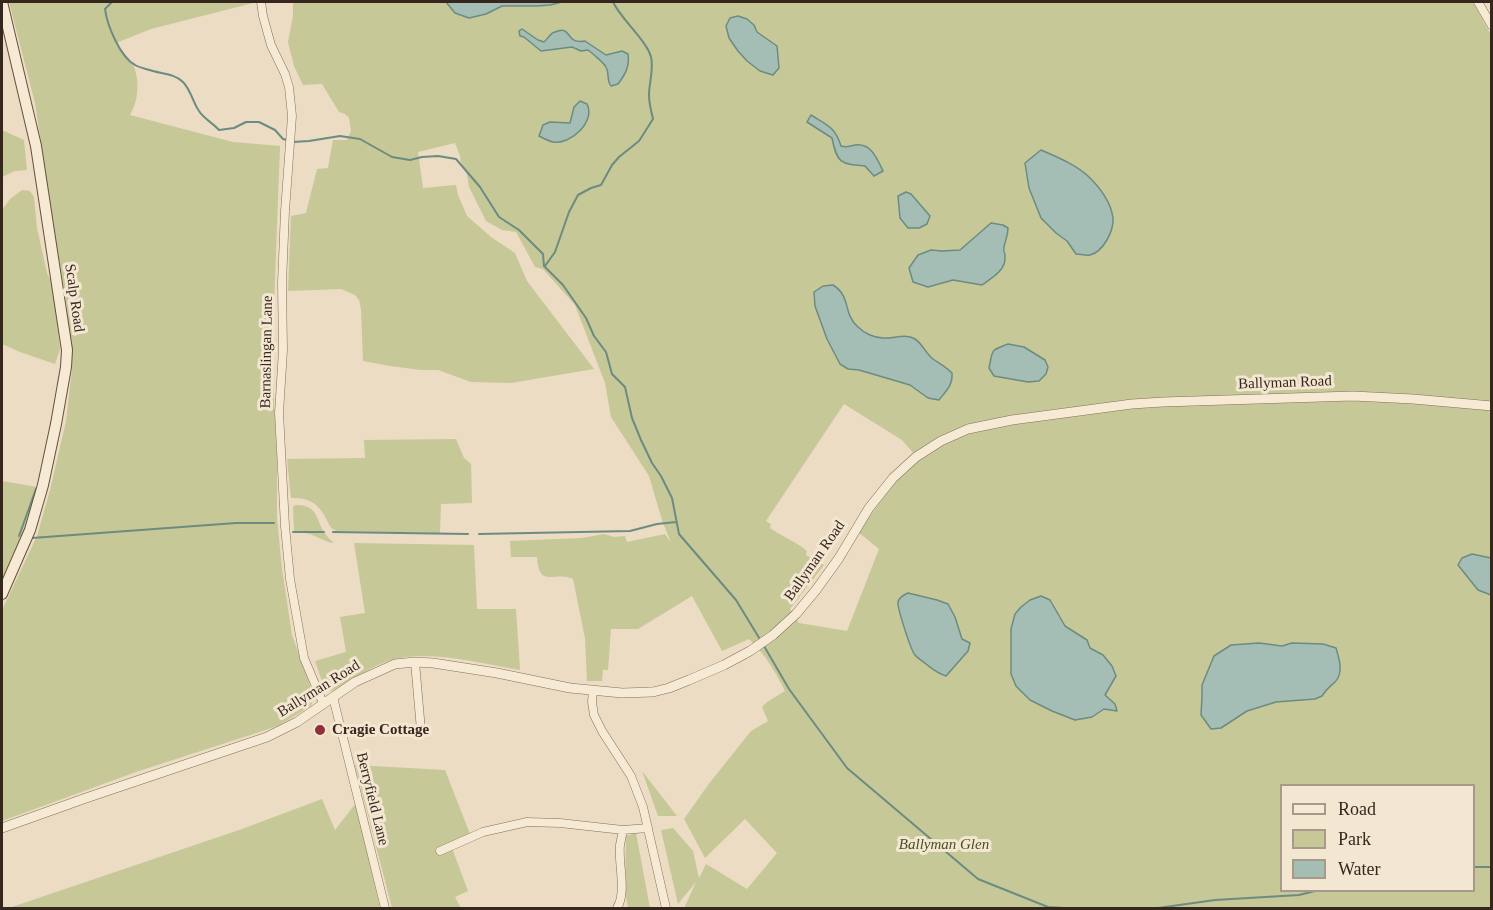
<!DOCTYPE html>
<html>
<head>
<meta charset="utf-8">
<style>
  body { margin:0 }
  #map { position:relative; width:1493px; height:910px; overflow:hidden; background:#ebdcc3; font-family:Georgia,serif }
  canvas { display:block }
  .frame { position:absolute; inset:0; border:3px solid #35271e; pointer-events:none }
  .legend { position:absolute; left:1280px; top:784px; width:195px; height:108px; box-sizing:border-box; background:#f3e7d2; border:2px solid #a79a8a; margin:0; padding:8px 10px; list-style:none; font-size:18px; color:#35271e }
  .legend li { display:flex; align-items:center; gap:12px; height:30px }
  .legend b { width:30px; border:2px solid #a79a8a }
</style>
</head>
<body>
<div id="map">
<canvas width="1493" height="910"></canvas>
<div class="frame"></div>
<ul class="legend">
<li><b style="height:8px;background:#f6ead5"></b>Road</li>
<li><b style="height:16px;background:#c6c898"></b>Park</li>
<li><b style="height:16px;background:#a5beb5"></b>Water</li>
</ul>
</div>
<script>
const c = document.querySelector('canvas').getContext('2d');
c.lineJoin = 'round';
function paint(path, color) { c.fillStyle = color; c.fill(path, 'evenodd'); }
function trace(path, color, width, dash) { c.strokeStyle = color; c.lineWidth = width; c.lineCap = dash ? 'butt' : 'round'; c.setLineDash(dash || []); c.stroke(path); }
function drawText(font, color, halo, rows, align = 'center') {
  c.font = font + ' Georgia,serif'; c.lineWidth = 6; c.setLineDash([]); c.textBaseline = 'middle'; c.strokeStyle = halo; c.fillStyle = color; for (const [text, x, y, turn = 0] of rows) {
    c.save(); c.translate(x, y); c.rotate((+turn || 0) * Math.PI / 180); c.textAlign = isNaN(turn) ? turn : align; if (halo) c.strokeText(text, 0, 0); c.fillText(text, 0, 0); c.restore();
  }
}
paint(new Path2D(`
  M9 2H257L151 29 116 43C121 50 132 61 134 67 140 82 138 102 130 115L233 142 280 146 272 359 277 461V518L282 569 292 635 314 696 311 706 278 726 136 772 2 821V610L37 536 50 490 66 421 72 369 67 306 53 223 35 103Z
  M293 2H1473L1492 37 1491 908H685V906L696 882 678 904 661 830 673 828 693 851 699 878 706 864 747 889 777 853 745 819 705 858 684 819 708 785 751 731 768 721 762 707 767 702 785 691C775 671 765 654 749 639L722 651 692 596 638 629H611L608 670H603L602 681H587L585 638 573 579C555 570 539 590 537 557H511L510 541 582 538 604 534 614 537 625 536 627 542 665 534 671 543 662 520 649 476 611 417 605 383 575 305 543 269 535 267 516 232 502 230 486 221 469 187 467 175 465 169 461 164 460 156 455 143 418 152 423 188 456 185 458 195 467 216 491 237 515 253 527 281 594 369 511 383 471 382 438 370H421L390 366 363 361 361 309 359 300 355 295 341 289 288 291 291 216 306 213 317 169 328 168 333 140H347L351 131 349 118 345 114 339 112 322 84 303 85 294 66 288 42 293 16ZM844 404 902 440 915 455 858 532 879 549 847 631 799 623 790 609 824 565 806 555 807 551C795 541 783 537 770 528L771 524 766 521ZM1282 786H1474V890H1282Z
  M2 130 24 140 27 170 15 171 2 177Z
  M22 190 30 191 34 197 37 228 47 273 53 285 60 349 55 364 20 352 2 344V210L10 199Z
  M456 439 464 458 471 464 472 503 441 504 440 533 337 531 331 528C322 509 315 497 291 498L287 459 365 458 364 440Z
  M2 481 37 487 28 521 2 583Z
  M295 505C320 504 315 522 327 536 329 539 332 541 334 543L328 542 310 534 294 531 293 507Z
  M354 543 474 545 477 609H516L520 670C481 664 430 649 391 660 372 666 355 678 338 688L332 691 327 690 323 684 315 661 346 652 340 617 365 613Z
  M355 765 445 770 470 834 452 848 468 891 455 897 461 908H392Z
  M642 771 677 816H658Z
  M322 799 335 830 356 803 380 908H9L242 829Z
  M636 833 650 908H628L625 890 626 836Z`), '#c6c898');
const water = new Path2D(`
  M446 2H562L550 5 536 6H502L486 14 469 18 455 13Z
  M738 16 747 19 754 25 757 32 777 46 779 68 773 75 760 71 747 61 738 51 729 38 726 26 730 18Z
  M522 29 538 40 544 42C548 39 550 33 555 32 573 24 564 45 585 41L606 55 622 51 628 54C630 66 625 75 618 84L611 86C606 80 610 74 606 67 604 63 592 53 588 50L581 51 572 47 541 51 524 37 520 36 519 31Z
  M580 101 587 104C596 121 571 145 553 142 548 141 543 138 539 136L543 125 550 122 570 123 574 107Z
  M811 115C827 125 835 127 841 146 847 148 849 146 855 145 872 143 877 159 883 171L874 176 865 166C840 164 837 163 832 138L807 122Z
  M1041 150C1057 157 1077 165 1090 178 1100 188 1111 203 1113 218 1114 231 1103 252 1090 255 1086 256 1080 254 1076 254L1067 241 1056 233 1041 218 1029 188 1025 163Z
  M906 192 911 194 930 216 927 224 919 228H908L900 218 898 196Z
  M991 223 1003 225 1008 228C1008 236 1005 241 1004 247 1003 256 1005 248 1005 257 1006 270 992 278 982 285L953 280 928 287 913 282 909 268 918 255 931 250 942 251 960 250Z
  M833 285C852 297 842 313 858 327 864 333 874 338 883 338 893 339 905 333 915 339 922 343 926 354 933 359 940 364 946 367 952 373 953 385 946 391 939 400L928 398 910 385 859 370 848 369 840 364 827 339 815 306 814 292 823 286Z
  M1008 344 1024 347 1045 360 1048 367 1046 374 1039 381 1028 382 994 376 989 368C993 350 989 351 1008 344Z
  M1472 554 1491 558V595L1478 590 1458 565 1462 558Z
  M908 593 937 600 948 604 955 617 962 639 970 643 968 651 946 676C937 673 934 670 926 664 923 661 918 659 915 655 911 651 897 607 898 602 899 597 904 595 908 593Z
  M1041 596 1050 600 1065 626 1087 640 1090 648 1103 655 1112 666 1116 676 1105 695 1115 704 1117 711 1104 709 1092 717 1075 720 1052 711 1030 700 1016 686 1011 674V629L1015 614 1021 607 1030 600Z
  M1259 643 1282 646 1292 643 1323 644 1336 648C1339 658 1344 673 1335 682 1329 688 1328 687 1322 696L1315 699 1276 702 1247 711 1221 728 1211 729 1201 715 1202 696V685L1214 656 1231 645Z`);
paint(water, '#a5beb5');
trace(water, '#6c8b81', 1.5);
trace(new Path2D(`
  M112 2 105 9C107 25 120 57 135 65 140 68 147 69 153 71 164 74 175 74 183 82 191 90 193 103 199 111 204 119 213 123 219 130L234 128 246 122H259L275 130 283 139 287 140
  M293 142 309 141 340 136 360 139 392 157 410 160 422 157 438 156 456 159 480 187 499 217 519 230 543 254 544 266 563 285 586 318 594 336 606 352 612 374 625 387 632 418 641 440 652 463 661 476 672 498 679 534 736 600 761 641
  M545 266 555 252 569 212 578 195 591 188 601 185 612 165 619 157 639 141 653 119C651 111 649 103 649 95 649 83 654 69 651 57 647 41 621 19 613 2
  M293 532H324
  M333 532 468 534
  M479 534 630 531 657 524 676 522
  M19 536 36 489
  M32 538 236 523H274
  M764 646 789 689 847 768 978 879 1048 907 1064 908
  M1474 867H1492
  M1158 908 1215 900 1299 895 1319 890`), '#6c8b81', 2);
const minor = new Path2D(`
  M261 2 263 16 271 45 285 74 289 87 292 116 285 211 282 283 283 350 279 413 285 526 290 579 304 658 323 703
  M1478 2 1492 26
  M415 662 421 730
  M593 691 592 702 594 715 602 731 631 776 643 807 666 908
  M333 697 385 908
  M440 851 483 832 527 822 560 823 623 830 648 828
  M617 908C627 892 618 864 620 845 621 840 622 835 623 830`);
const tertiary = new Path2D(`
  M2 828 86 798 267 737 297 722 355 682 395 664 415 662 433 663 497 673 570 688 622 693 653 692 669 688 689 680 724 665 750 651 773 635 796 614 816 590 839 558 869 508 893 478 916 457 941 441 968 429 1012 420 1132 404 1163 402 1353 396 1413 399 1492 406`);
const secondary = new Path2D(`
  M2 594 30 530 43 485 56 424 66 367 67 350 36 146 2 2`);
trace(minor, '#846e5b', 9);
trace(tertiary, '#846e5b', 10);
trace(secondary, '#664f3e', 12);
trace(minor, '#f6ead5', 8);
trace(tertiary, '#f6ead5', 9);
trace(secondary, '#f6ead5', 10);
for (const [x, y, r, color] of [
  [320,730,6,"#8f2f37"]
]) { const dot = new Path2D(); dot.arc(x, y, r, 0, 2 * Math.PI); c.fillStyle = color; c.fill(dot); trace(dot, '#f3e7d2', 2); }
drawText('15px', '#35271e', '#f3e7d2', [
  ["Scalp Road",74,298,82],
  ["Barnaslingan Lane",267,352,-89],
  ["Ballyman Road",1285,383,-2],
  ["Ballyman Road",815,561,-55],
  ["Ballyman Road",319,689,-32],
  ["Berryfield Lane",372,799,76]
]);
drawText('bold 15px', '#35271e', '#f3e7d2', [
  ["Cragie Cottage",332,730]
], 'left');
drawText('italic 15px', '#485026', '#f3e7d2', [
  ["Ballyman Glen",944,845]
]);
</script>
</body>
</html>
